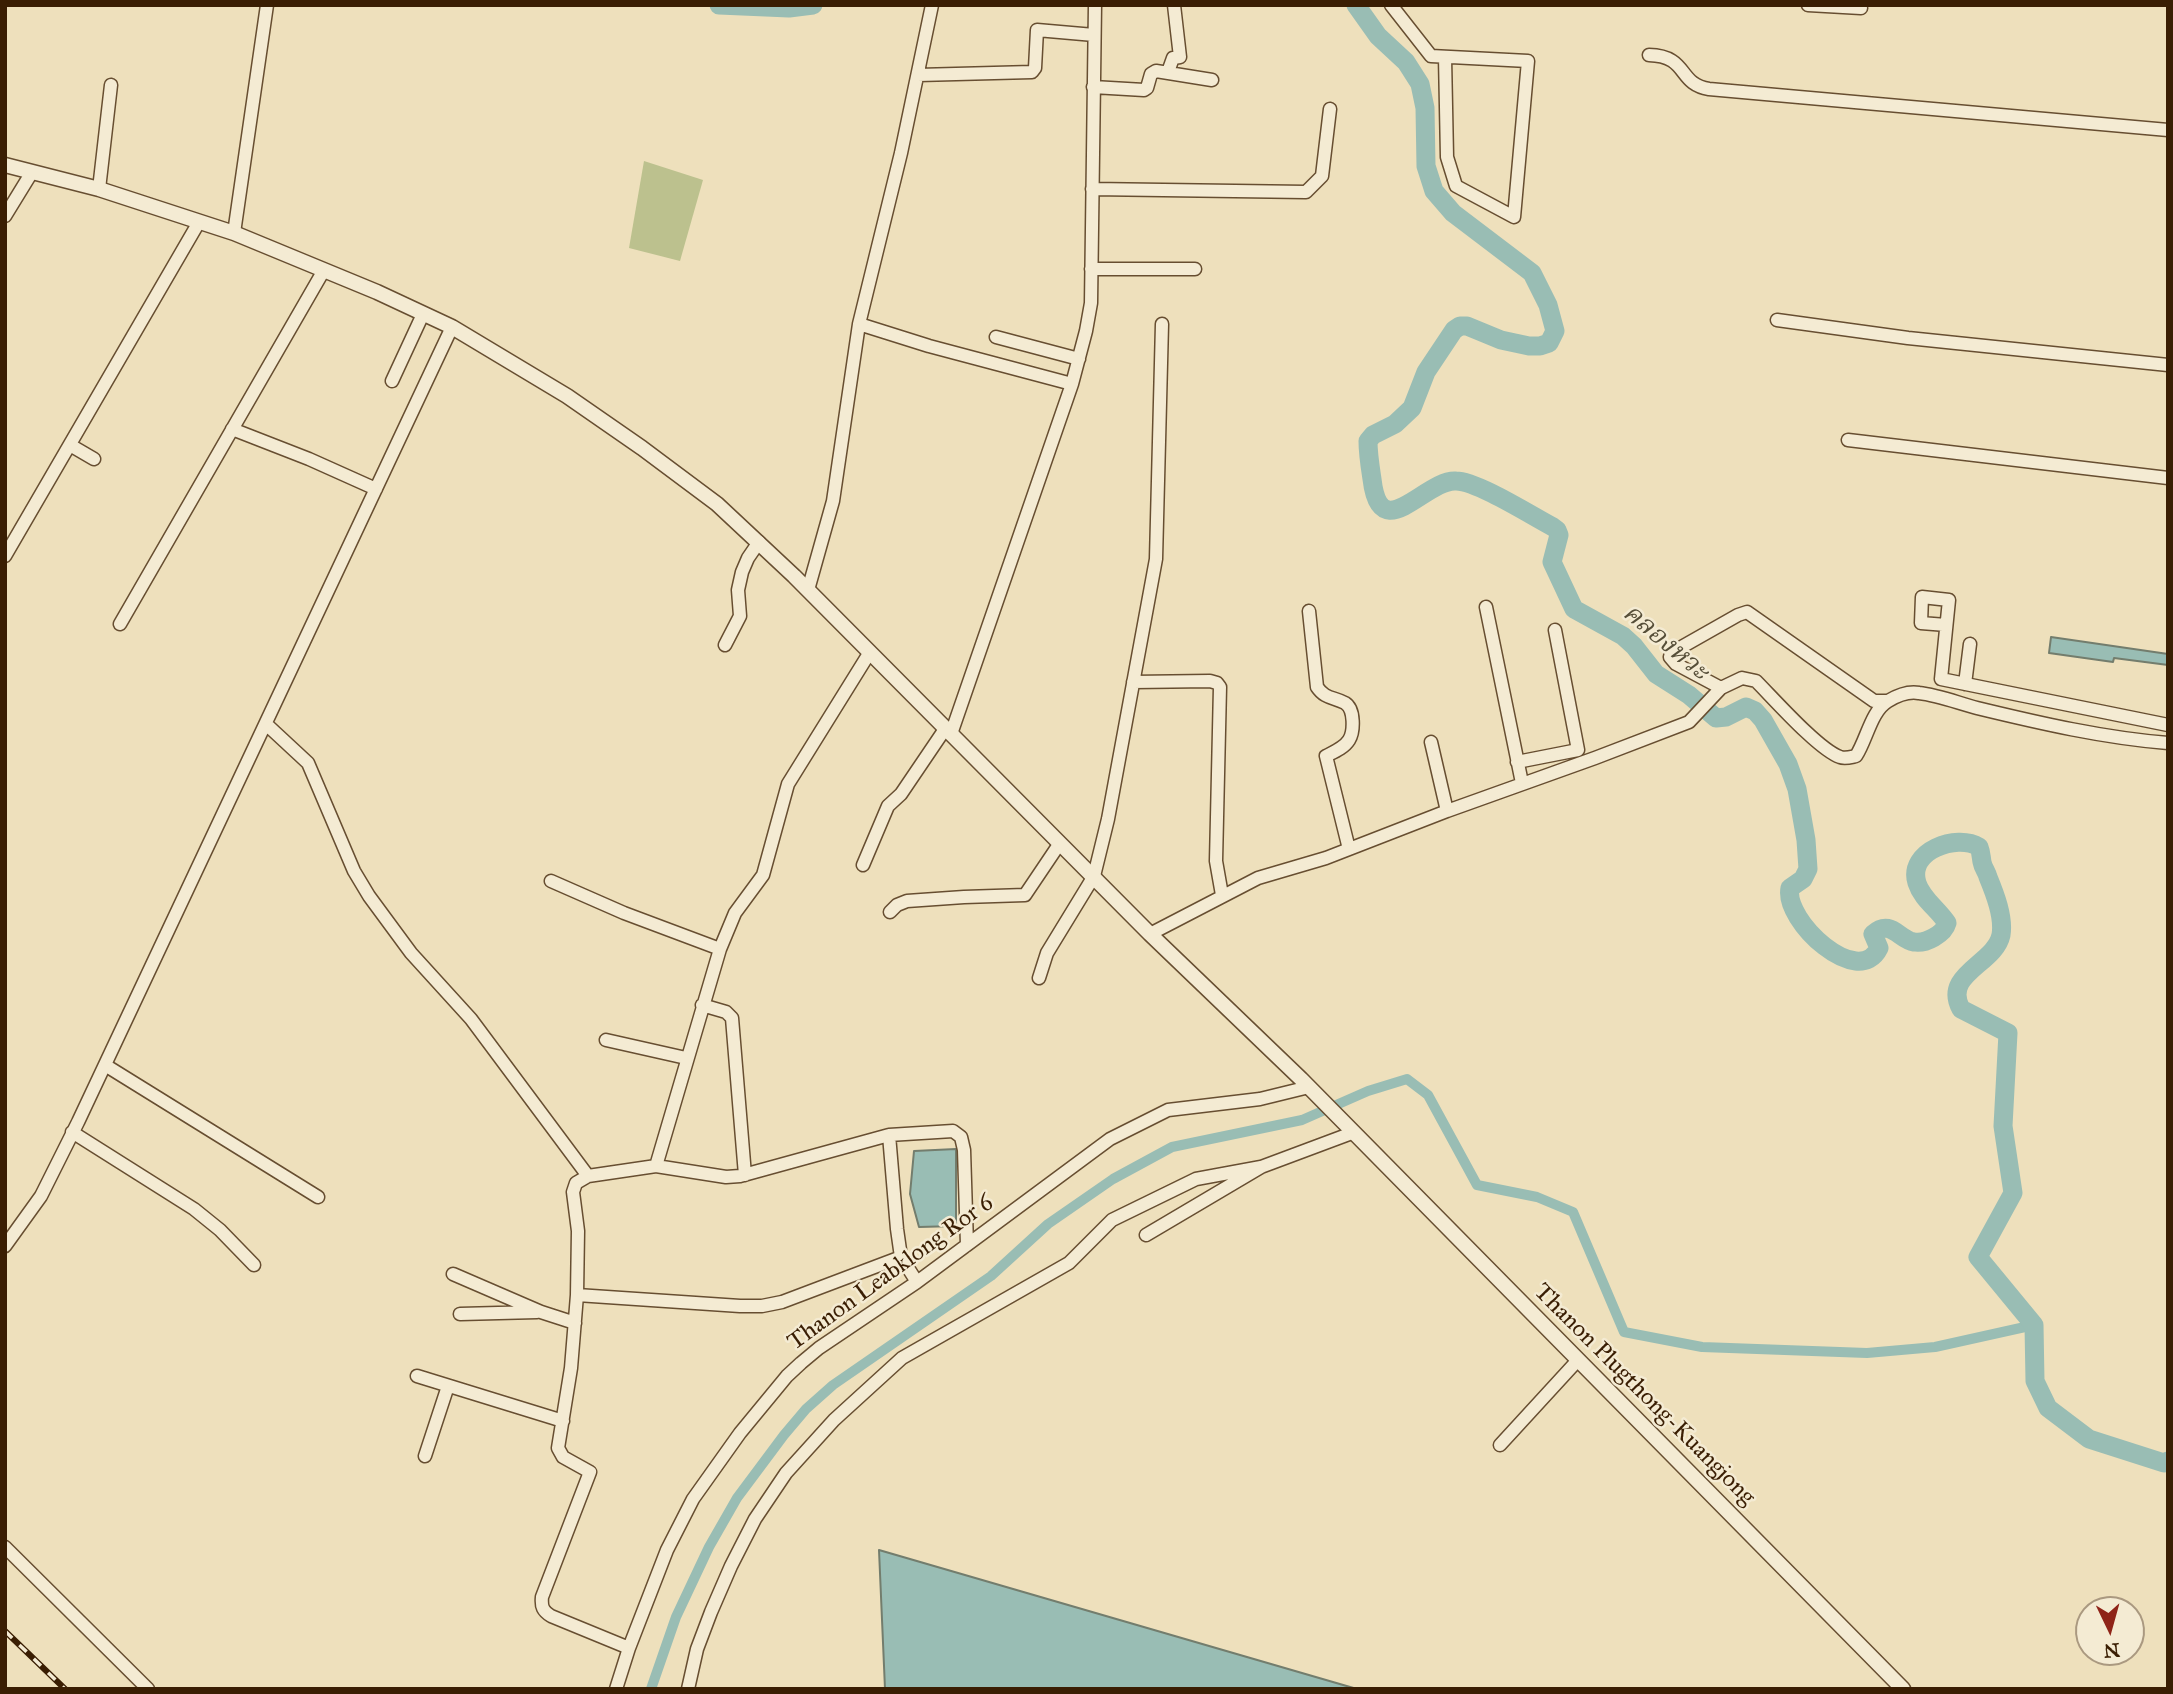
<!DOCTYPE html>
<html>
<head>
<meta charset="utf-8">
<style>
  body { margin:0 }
  #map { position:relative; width:2173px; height:1694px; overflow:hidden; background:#eee0bc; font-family:"IM FELL Great Primer",serif }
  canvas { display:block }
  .frame { position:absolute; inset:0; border:7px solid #3a1e03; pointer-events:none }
  .north { position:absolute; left:2075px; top:1596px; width:70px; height:70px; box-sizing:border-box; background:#f4ebd3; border:2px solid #aa9980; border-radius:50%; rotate:175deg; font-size:19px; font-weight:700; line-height:28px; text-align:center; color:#3a1e03 }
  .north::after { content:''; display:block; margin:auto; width:24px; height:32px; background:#8f2418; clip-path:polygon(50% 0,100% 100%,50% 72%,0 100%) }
</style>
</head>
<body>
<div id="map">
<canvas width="2173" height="1694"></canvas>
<div class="frame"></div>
<div class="north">N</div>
</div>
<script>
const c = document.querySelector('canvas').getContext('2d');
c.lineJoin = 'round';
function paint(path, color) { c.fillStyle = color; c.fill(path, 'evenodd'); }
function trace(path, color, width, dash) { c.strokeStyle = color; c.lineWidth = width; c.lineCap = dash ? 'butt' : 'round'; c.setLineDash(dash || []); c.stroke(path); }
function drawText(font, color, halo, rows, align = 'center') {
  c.font = font + ' "IM FELL Great Primer","Noto Serif Thai",serif'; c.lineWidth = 5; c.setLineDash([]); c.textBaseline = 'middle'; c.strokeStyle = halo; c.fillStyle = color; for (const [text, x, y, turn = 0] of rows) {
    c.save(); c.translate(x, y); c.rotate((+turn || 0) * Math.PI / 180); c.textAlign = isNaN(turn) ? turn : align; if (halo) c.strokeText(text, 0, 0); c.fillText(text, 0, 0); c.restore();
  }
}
paint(new Path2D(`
  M644 161 703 180 680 261 629 248Z`), '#bcc18e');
const water = new Path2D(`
  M2051 637 2168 654V665L2114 658 2113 662 2049 653Z
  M956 1149V1226L919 1227 910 1194 914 1151Z
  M879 1550 1357 1689H885Z`);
paint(water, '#99bdb4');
trace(water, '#737d6d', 2);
trace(new Path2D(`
  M651 1689 676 1617 709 1547 737 1498 784 1435 806 1409 833 1385 991 1276 1048 1224 1113 1179 1172 1147 1302 1120 1368 1091 1407 1079 1428 1095 1477 1185 1537 1197 1573 1212 1624 1332 1702 1347 1867 1353 1935 1347 2034 1325`), '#99bdb4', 10);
trace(new Path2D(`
  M719 5 789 8 813 5
  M1356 5 1378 36 1406 62 1420 84 1425 108 1426 166 1434 191 1453 213 1532 273 1548 305 1555 331 1549 343 1540 346H1529L1501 340 1467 326H1460L1454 330 1426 372 1412 408 1395 424 1373 435 1368 441C1368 454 1370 466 1372 479 1380 549 1425 479 1456 481 1477 481 1532 516 1553 527L1557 530 1559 535 1552 562 1574 609 1623 636 1634 646 1656 674 1689 695 1716 718 1726 717 1746 707 1755 711 1763 720 1788 764 1797 789 1806 840 1808 869 1803 879 1790 888C1783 921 1859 990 1879 948L1873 934C1891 918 1899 940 1914 942 1926 944 1944 934 1947 923 1938 909 1922 899 1917 883 1907 851 1957 833 1979 847 1981 852 1981 856 1982 862 1983 868 1987 872 1988 877 1995 894 2004 917 2001 935 1995 964 1942 974 1961 1009L2008 1033 2003 1126 2013 1193 1978 1257 2034 1325 2035 1381 2048 1408 2089 1439 2164 1463 2168 1461`), '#99bdb4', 19);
const minor = new Path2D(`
  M1391 5 1431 56 1528 61 1514 217 1456 186 1447 157 1445 57
  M1808 5 1861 8
  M1649 55C1689 56 1677 84 1709 89L2168 130
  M1168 72 1173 58 1180 57 1174 5
  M918 75 1032 72 1035 68 1037 30 1094 35
  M1093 87 1144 90 1147 88 1151 74 1156 71 1212 80
  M99 189 111 85
  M1092 189 1306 192 1322 176 1330 109
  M5 216 32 172
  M234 233 267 5
  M1091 269H1195
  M1777 320 1908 338 2168 365
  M859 324 929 346 1072 384
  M996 337 1079 359
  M392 381 423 314
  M232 429 309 459 376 489
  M1848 440 2168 478
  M70 445 94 459
  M5 556 199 222
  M808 590 833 501 859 324 901 153 932 5
  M1486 607 1522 783
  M1309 611 1317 687C1325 699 1334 697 1345 703 1355 709 1354 732 1349 740 1344 748 1334 752 1326 756L1349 849
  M120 624 324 270
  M1946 625 1921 623 1922 597 1949 600 1941 679 2168 725
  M725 645 740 616 738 590 742 572 748 558 759 542
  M1133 682 1210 681 1217 683 1220 687 1216 861 1222 895
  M1965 684 1970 644
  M1721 688 1676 664 1670 657 1671 653 1738 615 1747 612 1874 701H1888
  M266 724 308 763 354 871 369 896 411 953 471 1019 588 1176
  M951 734 1072 384 1086 331 1091 303 1095 5
  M1431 742 1447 811
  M1517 762 1578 750 1555 630
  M863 865 888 806 901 794 945 729
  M551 881 624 913 720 949
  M890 912 897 905 907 901 964 897 1025 895 1060 843
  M1150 934 1258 878 1326 858 1447 811 1595 758 1689 722 1721 688 1742 678 1756 681C1773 698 1819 750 1840 757 1845 759 1851 757 1856 756 1867 739 1871 711 1888 701 1898 695 1908 691 1919 693 1938 695 1958 703 1977 708 2039 723 2104 738 2168 743
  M1039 978 1047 953 1094 876 1108 819 1156 559 1162 324
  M702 1005 726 1012 732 1018 745 1175
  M606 1040 686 1058
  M105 1065 318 1197
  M72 1132 194 1209 220 1230 254 1265
  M889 1135 897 1229 901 1257
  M656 1166 720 949 735 913 763 875 788 784 870 652
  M1146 1235 1261 1167 1352 1133
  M5 1246 41 1196 78 1122 452 327
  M453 1274 541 1312 575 1323
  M577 1295 740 1306H762L782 1302 901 1257 917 1282
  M460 1314 537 1312
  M417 1376 563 1421
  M1500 1445 1578 1360
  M425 1456 448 1386
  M5 1547 148 1689
  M629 1648 551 1616C543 1611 541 1607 542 1597L590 1472 563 1457 558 1448 571 1368 577 1295 578 1231 573 1192 576 1183 588 1176 656 1166 726 1177 740 1176 889 1135 953 1131 961 1137 964 1150 967 1245
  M616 1689 629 1648 667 1550 693 1499 740 1433 787 1376 801 1363 819 1348 917 1282 1110 1139 1168 1110 1260 1099 1309 1087
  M688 1689 697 1649 711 1612 731 1566 755 1519 786 1473 834 1420 902 1358 1069 1263 1112 1220 1196 1179 1261 1167`);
const tertiary = new Path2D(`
  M5 165 99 189 234 233 377 292 452 327 567 396 642 448 717 504 794 576 1150 934 1301 1079 1903 1689`);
trace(minor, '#674e31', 15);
trace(tertiary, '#674e31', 17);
trace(minor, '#f4ebd3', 12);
trace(tertiary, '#f4ebd3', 14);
const rail = new Path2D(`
  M5 1631 65 1689`);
trace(rail, '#3a1e03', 6);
trace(rail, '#f4ebd3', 3.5, [10]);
drawText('24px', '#3a1e03', '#f4ebd3', [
  ["Thanon Leabklong Ror 6",891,1273,-36],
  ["Thanon Plugthong-Kuangjong",1644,1395,45]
]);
drawText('italic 26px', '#564e38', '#f4ebd3', [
  ["คลองหวะ",1665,643,40]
]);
</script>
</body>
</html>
